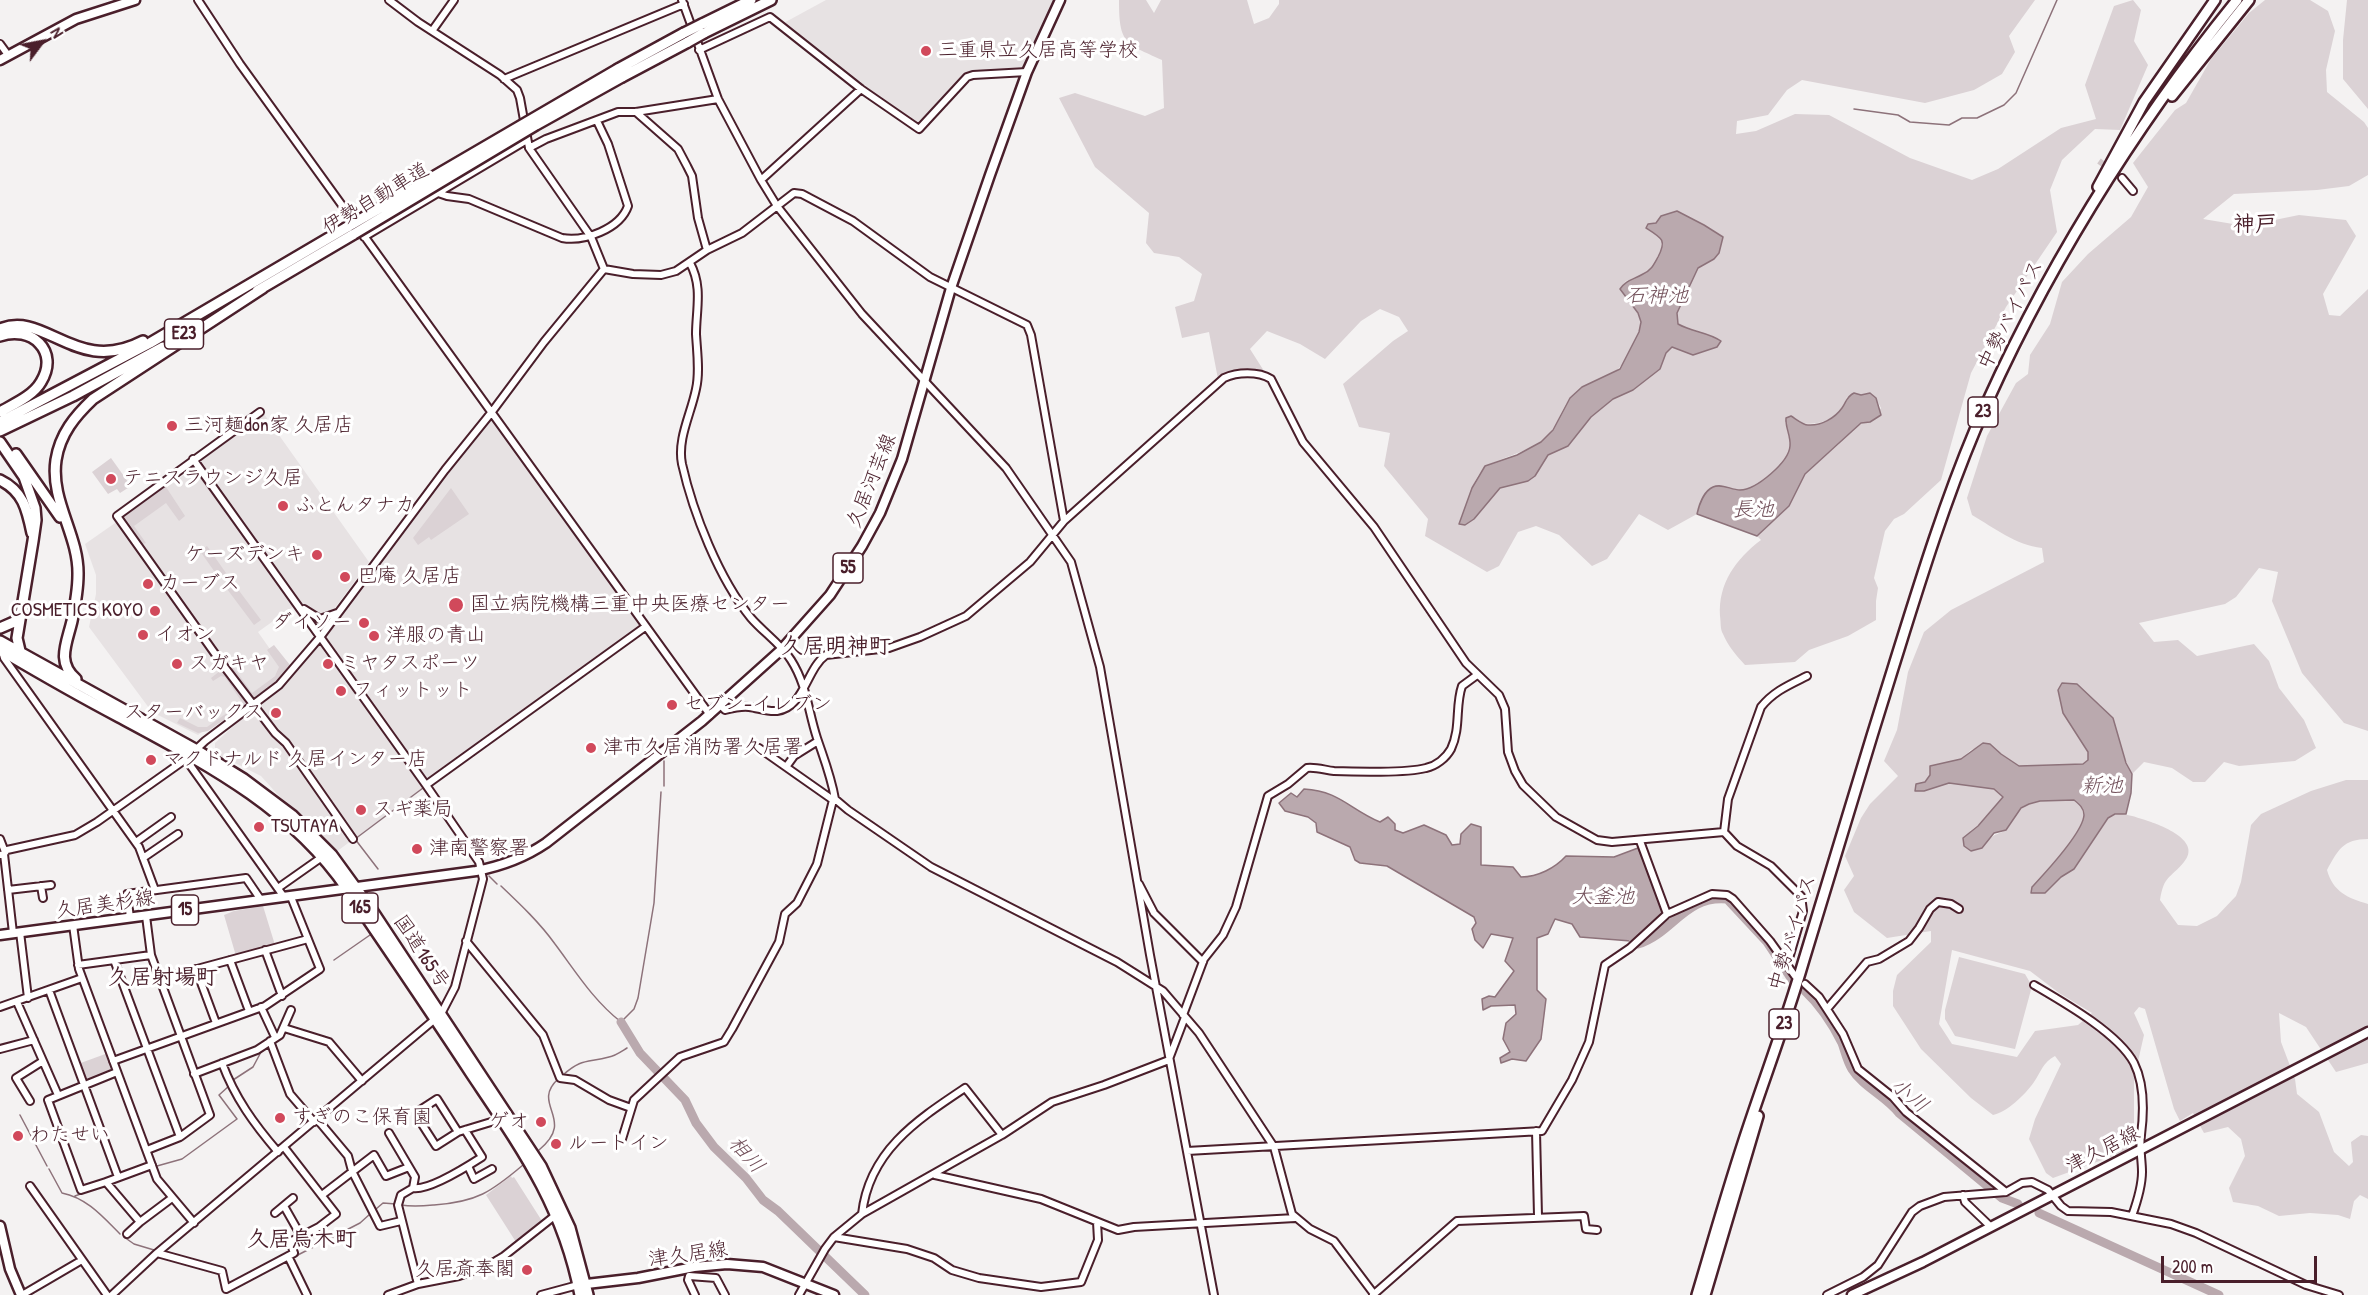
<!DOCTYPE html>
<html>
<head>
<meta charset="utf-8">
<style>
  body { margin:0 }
  #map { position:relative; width:2368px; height:1295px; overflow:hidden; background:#f4f2f2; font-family:"Patrick Hand",sans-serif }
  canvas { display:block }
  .north { position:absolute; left:12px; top:12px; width:60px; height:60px; -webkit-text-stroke:4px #fff; paint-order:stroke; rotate:58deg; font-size:16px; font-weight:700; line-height:24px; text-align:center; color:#4a1f2b }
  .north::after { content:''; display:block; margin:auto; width:21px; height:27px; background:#4a1f2b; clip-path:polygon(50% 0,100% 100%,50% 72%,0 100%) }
  .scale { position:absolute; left:2161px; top:1256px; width:156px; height:27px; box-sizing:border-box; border:3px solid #4a1f2b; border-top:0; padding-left:8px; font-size:18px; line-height:21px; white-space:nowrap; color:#4a1f2b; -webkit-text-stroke:4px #fff; paint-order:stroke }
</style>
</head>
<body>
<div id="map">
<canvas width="2368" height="1295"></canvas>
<div class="north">N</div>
<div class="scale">200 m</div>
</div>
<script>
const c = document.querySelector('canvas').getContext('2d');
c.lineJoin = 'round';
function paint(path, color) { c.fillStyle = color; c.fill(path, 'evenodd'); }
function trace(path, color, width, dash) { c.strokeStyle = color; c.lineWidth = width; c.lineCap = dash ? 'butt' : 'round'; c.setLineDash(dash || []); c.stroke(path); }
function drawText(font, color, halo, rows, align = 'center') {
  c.font = font + ' "Patrick Hand","Klee One",sans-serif'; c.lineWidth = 6; c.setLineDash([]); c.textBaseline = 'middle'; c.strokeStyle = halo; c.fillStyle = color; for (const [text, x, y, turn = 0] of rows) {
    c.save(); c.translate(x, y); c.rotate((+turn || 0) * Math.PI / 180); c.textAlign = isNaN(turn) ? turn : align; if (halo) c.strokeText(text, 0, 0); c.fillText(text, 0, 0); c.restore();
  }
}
paint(new Path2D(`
  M826 0H1062L1026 75 967 77 919 129 780 25Z
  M491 413 645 627 498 732 332 855 261 776 215 753V743L279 685Z
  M264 414 369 562 320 628 198 460Z
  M194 468 294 606 258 632 284 669 198 735 152 712 89 627 96 594V575L85 544Z`), '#e7e2e3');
paint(new Path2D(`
  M1119 0H1146L1154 13 1161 0H1247L1254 24 1269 18 1279 4V0H2035L2009 36 2015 52 2002 74 1974 90 1925 103 1802 80 1787 90 1768 115 1737 121 1736 134 1756 131 1795 114 1829 115 1910 158 1972 180 1998 169 2061 128 2096 119 2085 85 2114 6 2133 0 2141 10 2134 41 2148 65 2120 130 2095 129 2062 160 2050 190 2057 232 2006 307 1971 373 1941 480 1904 514 1894 519 1885 531 1874 578 1878 588 1876 601V620L1848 636 1809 650 1795 662 1745 665C1736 655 1728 646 1723 634 1720 629 1721 622 1720 616 1718 583 1736 559 1761 540L1757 536 1789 506 1805 474 1838 445 1847 434 1861 423 1870 422 1881 408 1876 398 1870 393 1847 397C1838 426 1810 426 1785 422 1787 429 1790 438 1790 446 1789 461 1762 485 1748 489 1738 492 1728 488 1720 485L1699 506 1697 514 1668 530 1639 514 1607 559 1592 566 1559 535 1536 526 1518 532 1499 566 1487 572 1425 536 1428 519 1384 466 1390 433 1359 427 1343 384 1393 341 1408 331 1399 317 1380 309 1361 321 1325 359 1300 344 1267 331 1250 349 1264 371 1231 372 1218 379 1209 332 1182 338 1175 307 1194 301 1202 274 1179 257 1154 253 1146 243 1149 213 1095 167 1059 98 1075 93 1145 116 1164 108 1162 60C1125 43 1119 44 1119 0ZM1677 211 1704 225 1722 236 1719 253 1714 259 1698 268 1677 313 1678 324C1692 332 1708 332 1721 341L1693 355 1672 347 1666 353 1660 369 1633 390 1613 399 1591 417 1568 446 1548 455 1535 476 1500 488 1474 519 1465 525 1461 517C1470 501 1471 482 1484 468 1491 461 1530 451 1542 441 1557 430 1560 409 1572 396 1584 385 1598 381 1612 374 1624 367 1644 333 1640 319 1637 308 1626 299 1620 289L1626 281 1645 274 1655 265 1664 244 1660 236 1647 229Z
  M2265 0H2310L2328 11 2335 31 2326 70 2327 92 2364 122 2368 128V175L2349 186 2317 190 2234 194 2203 219 2245 226 2299 215 2346 220 2356 236 2323 294 2329 315 2340 316 2368 289V268V731L2344 723 2302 673 2272 601 2278 572 2259 568 2236 597 2225 604 2139 623 2154 642 2178 640 2197 656 2254 644 2269 661 2279 688 2304 720 2316 748 2295 761 2239 766 2224 762 2205 782H2193L2172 768 2144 762 2132 774 2100 705 2088 697 2077 684 2058 690 2063 713 2088 752V760L2083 764 2019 766 2001 754 1990 744 1971 750 1961 759 1930 766 1931 775 1925 782 1924 791 1949 783 1995 789 2003 797C1997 807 1979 826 1970 831L1988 841C1995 832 2000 835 2006 829 2012 824 2014 815 2020 810 2034 796 2056 801 2074 800 2079 804 2084 808 2084 815 2083 835 2042 875 2032 893H2045L2061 877 2074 869 2108 818C2121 810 2134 817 2148 821 2163 826 2202 841 2184 862 2170 879 2164 875 2160 900L2178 925 2197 926 2217 916 2236 896 2241 882 2251 825 2261 814 2311 791 2346 780H2368V839C2343 839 2338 850 2327 870 2333 892 2348 898 2368 904V1063L2336 1072 2306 1027 2279 1013 2281 1042 2295 1079 2297 1094 2319 1112 2334 1152 2349 1166 2353 1162 2351 1142 2361 1135 2368 1136V1199L2360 1195 2354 1201 2350 1219 2338 1215 2310 1213 2279 1216 2258 1206 2233 1202 2229 1188 2245 1156 2241 1139 2228 1127 2204 1133 2193 1113 2180 1121 2174 1109 2145 1009 2139 1007 2134 1013 2144 1035 2134 1079V1141L2124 1152 2053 1178 2046 1173 2029 1139 2035 1119 2061 1064 2055 1056C2043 1062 2041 1072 2034 1082 2025 1095 2007 1112 1993 1115L1971 1098 1921 1049 1893 1006V991L1897 975 1931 942V931L1887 938 1854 912 1844 890 1854 876 1845 856 1861 818 1870 804 1898 776 1884 761 1897 730 1908 672 1924 632 1951 610 2044 562 2042 548C2016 545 1994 528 1972 515L1967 498 1987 436 2016 383 2028 374 2030 355 2050 324 2062 282 2088 254 2131 217 2148 187 2133 163 2175 110 2186 103 2211 59 2249 13ZM1952 950 2030 971 2059 993 2092 1013 2078 1025 2035 1031 2017 1057 1952 1044 1939 1024Z
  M2347 0H2368V109L2343 79V40Z
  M111 458 131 486 120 493 117 489 108 494 92 472Z
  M193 461 254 545 252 547 253 549 250 555 252 550 192 467 166 487 185 516 179 521 166 503 134 526 146 543 143 544 122 514Z
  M451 488 469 514 431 540 429 537 418 545 413 538Z
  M207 546 226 573 219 578 200 551Z
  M231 580 261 620 254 625 224 585Z
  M274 645 290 665 277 681 253 699 229 664 233 660 231 664 252 693 275 676 279 667 267 650Z
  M220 671 225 672 247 704 208 731 198 733 177 723 180 718 198 727H207L242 702 225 677 221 676 213 681 211 678Z
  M263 906 275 945 236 956 224 915 234 911Z
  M1959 957 2025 974 2032 986 2015 1049 1955 1036 1945 1019V1010Z
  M108 1053 113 1071 85 1080 78 1064Z
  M511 1176 512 1178 514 1177 542 1221 516 1242 486 1195Z`), '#dbd2d5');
const water = new Path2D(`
  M1677 211 1704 225 1723 237 1719 253 1714 259 1698 268 1677 313 1678 324C1692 332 1708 332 1721 341L1717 347 1693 355 1672 347 1666 353 1660 369 1633 390 1613 399 1591 417 1568 446 1548 455 1535 476 1528 481 1500 488 1474 519 1465 525 1459 524 1472 488 1485 466 1517 455 1541 442 1553 430 1570 398 1582 387 1620 369 1639 332 1641 322 1638 313 1620 289C1627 279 1633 280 1643 274 1651 271 1654 264 1658 257 1667 240 1662 238 1646 228L1648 224 1656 223 1661 216Z
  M1854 393 1861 395 1870 393 1876 398 1881 415 1870 422 1861 423 1805 474 1789 506 1757 536 1697 514C1699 505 1704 491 1713 487 1722 483 1731 490 1740 490 1756 490 1789 462 1790 446 1791 436 1785 427 1786 418L1791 416C1796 419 1803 425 1808 425 1821 426 1835 418 1842 408 1847 401 1846 397 1854 393Z
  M2062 683 2077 684 2113 718 2126 763 2132 774 2131 793 2126 814H2115L2108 818 2074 869 2061 877 2045 893H2031L2032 887C2045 873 2083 833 2084 815 2084 808 2079 804 2074 800L2040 801 2029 804 2021 808 2006 830 1994 833 1982 848 1971 851 1964 846 1963 838 1978 826 2003 797 1994 789 1949 783 1924 791H1915L1916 784 1925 782 1930 775V766L1961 759 1983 743 1990 744 2001 754 2019 766 2083 764 2088 760V752L2063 713 2058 690Z
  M1304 789C1340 791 1349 809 1380 822L1388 817 1395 824V830L1403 833 1424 825 1446 835 1452 845 1460 844 1461 834 1471 824 1481 827V865L1513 867 1521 877C1538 877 1555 868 1566 856L1614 857 1638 848 1661 905 1662 915 1631 941 1580 937 1572 924 1555 919 1548 934 1537 938V990L1546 999 1541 1039 1526 1061 1512 1059 1501 1063 1500 1058 1510 1052 1503 1039 1506 1023 1516 1014 1515 1005 1491 1006 1483 1010 1482 999 1489 996 1495 997 1514 971 1505 961 1513 938 1491 934 1483 948 1475 940 1472 929 1476 923 1474 917 1387 866 1360 863 1355 860 1350 847 1317 832 1316 823 1308 817 1285 811 1279 803 1291 793 1297 797Z`);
paint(water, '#baa9ae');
trace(water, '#8d727a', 1.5);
trace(new Path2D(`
  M1854 109 1898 115 1910 122 1949 125 1962 118H1977L2004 105 2016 93 2057 0
  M664 761V786
  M378 869 355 839 423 788 450 824
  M489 876 497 884
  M501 886C520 904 540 923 555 944 576 972 593 1000 621 1022L634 1009 638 998 654 903 661 792
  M334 960 370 935
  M276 1033 265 1009 319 973
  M632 1046 634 1045
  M563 1075C582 1058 587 1063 609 1057 615 1056 622 1051 627 1048
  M233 1080 253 1067 261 1052 268 1047
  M20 1115 47 1166
  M539 1150C577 1119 530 1105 558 1079
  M157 1166 182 1159 237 1119 219 1095 229 1086
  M49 1169 62 1193C87 1198 103 1217 120 1234
  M75 1196 99 1187
  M401 1205C413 1207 423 1206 434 1205 477 1202 491 1192 523 1165
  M376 1209 383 1203 396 1204
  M124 1237 134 1244 154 1250
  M292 1258 360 1223 370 1214
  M265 1272 288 1260
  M233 1289 259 1275`), '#8d727a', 1.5);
trace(new Path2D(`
  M1631 936 1638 944C1673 933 1685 895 1727 899L1767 942 1793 981
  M1804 990C1819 1004 1833 1025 1842 1043 1845 1051 1847 1061 1852 1069 1863 1087 1886 1096 1899 1113L2002 1198 2018 1204
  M621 1022 640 1053 685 1100 696 1123 714 1147 746 1178 763 1200 778 1211 865 1295
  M2039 1213 2219 1295`), '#baa9ae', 9);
trace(new Path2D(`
  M2099 161 2122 178`), '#d2c8ca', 6, [6, 3]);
const minor = new Path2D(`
  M198 0 240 64 710 715
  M389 0 418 22 500 75 517 90 520 98 529 148 591 237 604 269
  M682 0 718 99 761 180 777 206 862 314 1006 468 1071 562 1100 667 1150 955 1214 1295
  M432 31 454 0
  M0 44 8 55
  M699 50 770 17 861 89 919 129 967 77 973 75 1027 72
  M504 79 684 4
  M636 112 678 149 687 166 692 176 698 218 707 250
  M529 148 546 139 618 112H636L718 99
  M2122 178 2133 191
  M761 180 861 89
  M438 193 447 196 469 199 562 238C584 242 620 229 628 206L608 144 597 121
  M364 237 527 140
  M690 263C703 287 696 310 696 334 697 352 700 372 696 389 691 414 677 439 682 464 693 513 719 579 751 618 763 632 781 644 791 660 807 685 808 711 817 738 824 759 831 776 835 799
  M604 269 633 274 661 275 676 271 707 250 742 233 794 193 802 194 853 221 930 277 1027 325 1031 335 1064 521
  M260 412 117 516 223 665 275 733 286 743 353 839
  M304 609 320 619 337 613
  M2 651 4 658 139 847 155 890
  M720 705 725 710C733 708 741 706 749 707 758 708 767 712 777 711 805 707 806 669 826 655L889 648 920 637 966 616 1030 562 1064 521 1224 378C1237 372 1258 371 1271 379L1303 442 1374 527 1466 663 1499 695 1505 709 1508 752 1515 771 1523 785 1556 817 1597 840 1612 842 1724 832
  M759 748 833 800 835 799 848 810 931 867 1117 962 1163 991 1199 1033 1274 1147 1292 1214 1310 1229 1334 1241 1374 1294
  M190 765 284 897
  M786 767 794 756 818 741
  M426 785 645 627
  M0 839 5 852
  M1640 841 1667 914
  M136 842 171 817
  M4 854 13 933
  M0 855 4 854 7 850 75 835 97 822 186 759 205 741 279 685 321 636 445 470 491 413 544 342 604 269
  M143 858 178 834
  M1139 884 1154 913 1203 962
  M41 886 43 898
  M278 888 322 857
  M8 890 51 885
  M146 916 151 955 210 1115 180 1137 147 1150
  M130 918 127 894 246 878 261 900
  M73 925 79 969 157 1179 194 1223
  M20 932 28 998
  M466 941 543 1035 560 1078 575 1080 609 1100 631 1108
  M265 950 282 996
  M114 960 180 1137
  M230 960 249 1011
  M1785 963 1790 955 1803 911 1801 896 1771 866 1737 846 1724 832 1728 799 1761 707C1774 691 1789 685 1807 676
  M78 965 151 955
  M196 969 216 1023
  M160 979 308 939
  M1805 984 1819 997 1843 1034 1858 1069 1893 1097 1906 1112 2006 1192
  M2034 985C2063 1002 2118 1033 2134 1063 2145 1085 2144 1112 2141 1135 2139 1148 2142 1159 2142 1172 2142 1187 2137 1202 2132 1216
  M49 990 118 1177
  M17 1002 58 1095
  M0 1007 82 978
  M261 1007 275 1037
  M1827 1009 1867 962 1879 959 1909 941 1919 928 1930 909 1938 902 1951 904 1959 909
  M1183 1015 1204 959 1223 935 1236 907 1268 796 1288 784 1307 768C1316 767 1325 770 1334 771 1356 772 1406 773 1426 768 1436 766 1446 758 1451 749 1461 728 1455 706 1462 686L1477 675
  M284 1028 329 1042 362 1081
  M270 1041 290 1094 314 1122
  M0 1049 34 1040
  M1169 1059 1185 1017
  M113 1061 265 1006 320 969 291 897
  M222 1063C235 1098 254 1124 278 1152
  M117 1072 48 1100 81 1190 106 1182 140 1222 172 1198
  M194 1074 257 1050 280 1035 291 1010
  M30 1101 16 1078 43 1061
  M317 1119 348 1156 352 1171 380 1226 401 1221
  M1536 1131 1538 1216
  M458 1132 437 1099 417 1112 418 1118 436 1146 458 1132 501 1119
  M389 1133 415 1177 413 1188 401 1195 398 1205 418 1284
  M622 1139 634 1100 680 1057 724 1042 732 1029 779 942 785 914 797 903 817 864 833 800
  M1187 1151 1542 1131 1572 1080 1589 1042 1605 965 1630 948 1667 914 1712 894 1727 895 1733 899 1770 941 1795 976
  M468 1166 474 1179 492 1169
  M935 1175 1041 1199 1118 1230 1134 1227 1295 1218
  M106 1182 152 1165
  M30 1186 107 1295
  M413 1188C429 1191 468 1166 482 1157L465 1130
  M322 1195 374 1155 386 1176 409 1167
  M1963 1195 1965 1202 1991 1227
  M284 1206 301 1236
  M275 1213 293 1198
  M862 1214C869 1151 917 1120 965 1088L1002 1135
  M127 1234 140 1222
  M834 1237 907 1249 934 1258 952 1270 979 1278 1041 1287 1081 1282 1098 1240 1097 1222
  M157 1253 222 1271 226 1289 294 1253 290 1242 319 1227 336 1214 284 1147
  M288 1256 307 1295
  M22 1295 82 1260
  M112 1295 157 1253 441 1014 455 987 483 879 479 862 426 785 193 459
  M388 1295 418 1284 459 1276 489 1265 504 1256 557 1214
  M541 1295 578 1285
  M695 1295 688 1280 689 1276 716 1278 725 1295
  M799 1295 825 1249 834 1237 862 1214 1002 1135 1052 1102 1104 1085 1169 1060
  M1373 1295 1457 1221 1584 1216 1586 1229 1597 1230
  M1827 1295 1863 1277 1878 1265 1912 1212 1920 1206 1944 1197 2006 1192 2022 1183 2032 1182 2048 1190 2061 1206 2068 1211 2111 1212 2171 1224 2196 1233 2306 1285 2339 1295`);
const major = new Path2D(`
  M0 60 76 19 135 0
  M0 935 476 871C502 866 524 858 546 843L702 721 781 650 830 595 862 546 880 513 902 459 951 288 990 175 1027 72 1060 0
  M0 1226 10 1269 21 1295
  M578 1285 638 1278 694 1267 727 1264 763 1267 834 1295
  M1852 1295 1923 1262 2368 1032`);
const highway = new Path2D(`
  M702 24 751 0
  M704 33 771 0
  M618 69 684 33
  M622 77 688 42
  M2172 96 2249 0
  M2098 187 2144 102 2215 0
  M257 291 354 234
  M0 329C45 310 76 376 143 341
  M0 336C31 325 60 351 41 382 33 396 14 404 0 412
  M0 422 150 343 349 226
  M0 431 73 396 163 347
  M0 442 24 477 35 508 36 520 33 541 17 638 21 655
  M16 454 60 517
  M0 480C23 491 27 509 32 533
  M0 628 14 622 20 614
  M0 641 195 749 244 779 292 815 332 855 372 910 541 1166 570 1228 588 1295
  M0 650C39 673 79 696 119 717 204 763 291 807 347 889 389 951 431 1012 472 1075 521 1148 563 1206 580 1295
  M76 679C56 662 67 643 72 621 75 606 78 590 78 575 79 535 50 501 56 460 60 434 75 416 93 399L263 288
  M1697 1295C1714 1238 1730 1181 1749 1125 1767 1071 1787 1018 1803 963 1833 863 1863 764 1894 665 1919 585 1943 506 1975 430 2040 278 2133 128 2237 0
  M1705 1295 1758 1116`);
trace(minor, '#4a1f2b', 10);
trace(major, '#4a1f2b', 13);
trace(highway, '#4a1f2b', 14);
trace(minor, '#fff', 6);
trace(major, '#fff', 8);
trace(highway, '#fff', 9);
const highwayBridge = new Path2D(`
  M684 33 702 24
  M688 42 704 33
  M349 226 618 69
  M354 234 536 125 622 77`);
trace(highwayBridge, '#4a1f2b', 14, []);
trace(highwayBridge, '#fff', 9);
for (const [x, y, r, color] of [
  [926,51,6,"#d1495b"],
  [172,426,6,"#d1495b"],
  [111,479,6,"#d1495b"],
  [283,506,6,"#d1495b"],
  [317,555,6,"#d1495b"],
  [345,577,6,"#d1495b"],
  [148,584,6,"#d1495b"],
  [456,605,8,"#d1495b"],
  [155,611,6,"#d1495b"],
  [364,623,6,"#d1495b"],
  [143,635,6,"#d1495b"],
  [374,636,6,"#d1495b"],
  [177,664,6,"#d1495b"],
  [328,664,6,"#d1495b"],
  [341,691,6,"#d1495b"],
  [672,705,6,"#d1495b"],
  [276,713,6,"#d1495b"],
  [591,748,6,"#d1495b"],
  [151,760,6,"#d1495b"],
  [361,810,6,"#d1495b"],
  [259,827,6,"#d1495b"],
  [417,849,6,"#d1495b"],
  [280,1118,6,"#d1495b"],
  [541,1122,6,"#d1495b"],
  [18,1136,6,"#d1495b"],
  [556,1144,6,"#d1495b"],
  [527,1270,6,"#d1495b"]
]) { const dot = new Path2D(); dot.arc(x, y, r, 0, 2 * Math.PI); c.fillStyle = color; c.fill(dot); trace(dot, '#fff', 2); }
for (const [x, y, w] of [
  [184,334,39],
  [1983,412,30],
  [848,568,30],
  [360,908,36],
  [185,910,27],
  [1784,1024,30]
]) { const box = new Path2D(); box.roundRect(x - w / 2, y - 15, w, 30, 4.5); c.fillStyle = '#fff'; c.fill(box); trace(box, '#4a1f2b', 1.5); }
drawText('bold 18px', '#4a1f2b', null, [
  ["E23",184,334],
  ["23",1983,412],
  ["55",848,568],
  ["165",360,908],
  ["15",185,910],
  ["23",1784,1024]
]);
drawText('20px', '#4a1f2b', '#fff', [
  ["三重県立久居高等学校",938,51],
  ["三河麺don家 久居店",184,426],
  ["テニスラウンジ久居",123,479],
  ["ふとんタナカ",295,506],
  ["ケーズデンキ",305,555,"right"],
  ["巴庵 久居店",357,577],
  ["カーブス",160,584],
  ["国立病院機構三重中央医療センター",470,605],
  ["COSMETICS KOYO",143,611,"right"],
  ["ダイソー",352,623,"right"],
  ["イオン",155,635],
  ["洋服の青山",386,636],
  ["スガキヤ",189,664],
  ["ミヤタスポーツ",340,664],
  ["フィットット",353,691],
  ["セブン-イレブン",684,705],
  ["スターバックス",264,713,"right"],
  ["津市久居消防署久居署",603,748],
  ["マクドナルド 久居インター店",163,760],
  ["スギ薬局",373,810],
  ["TSUTAYA",271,827],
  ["津南警察署",429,849],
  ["すぎのこ保育園",292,1118],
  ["ゲオ",529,1122,"right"],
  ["わたせい",30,1136],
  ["ルートイン",568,1144],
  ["久居斎奉閣",515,1270,"right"]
], 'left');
drawText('20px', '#4a1f2b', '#fff', [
  ["伊勢自動車道",376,199,-31],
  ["中勢バイパス",2011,315,-63],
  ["久居河芸線",872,481,-68],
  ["久居美杉線",105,905,-8],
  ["中勢バイパス",1793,933,-73],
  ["国道165号",421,952,56],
  ["津久居線",2103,1150,-27],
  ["津久居線",688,1255,-8]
]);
drawText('italic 21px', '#714f59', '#fff', [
  ["石神池",1657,296],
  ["長池",1753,510],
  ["新池",2102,786],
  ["大釜池",1603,897],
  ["小川",1909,1096,40],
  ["相川",746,1155,48]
]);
drawText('bold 22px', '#4a1f2b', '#fff', [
  ["神戸",2255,225],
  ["久居明神町",836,647],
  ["久居射場町",163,978],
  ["久居烏木町",302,1240]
]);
</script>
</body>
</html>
